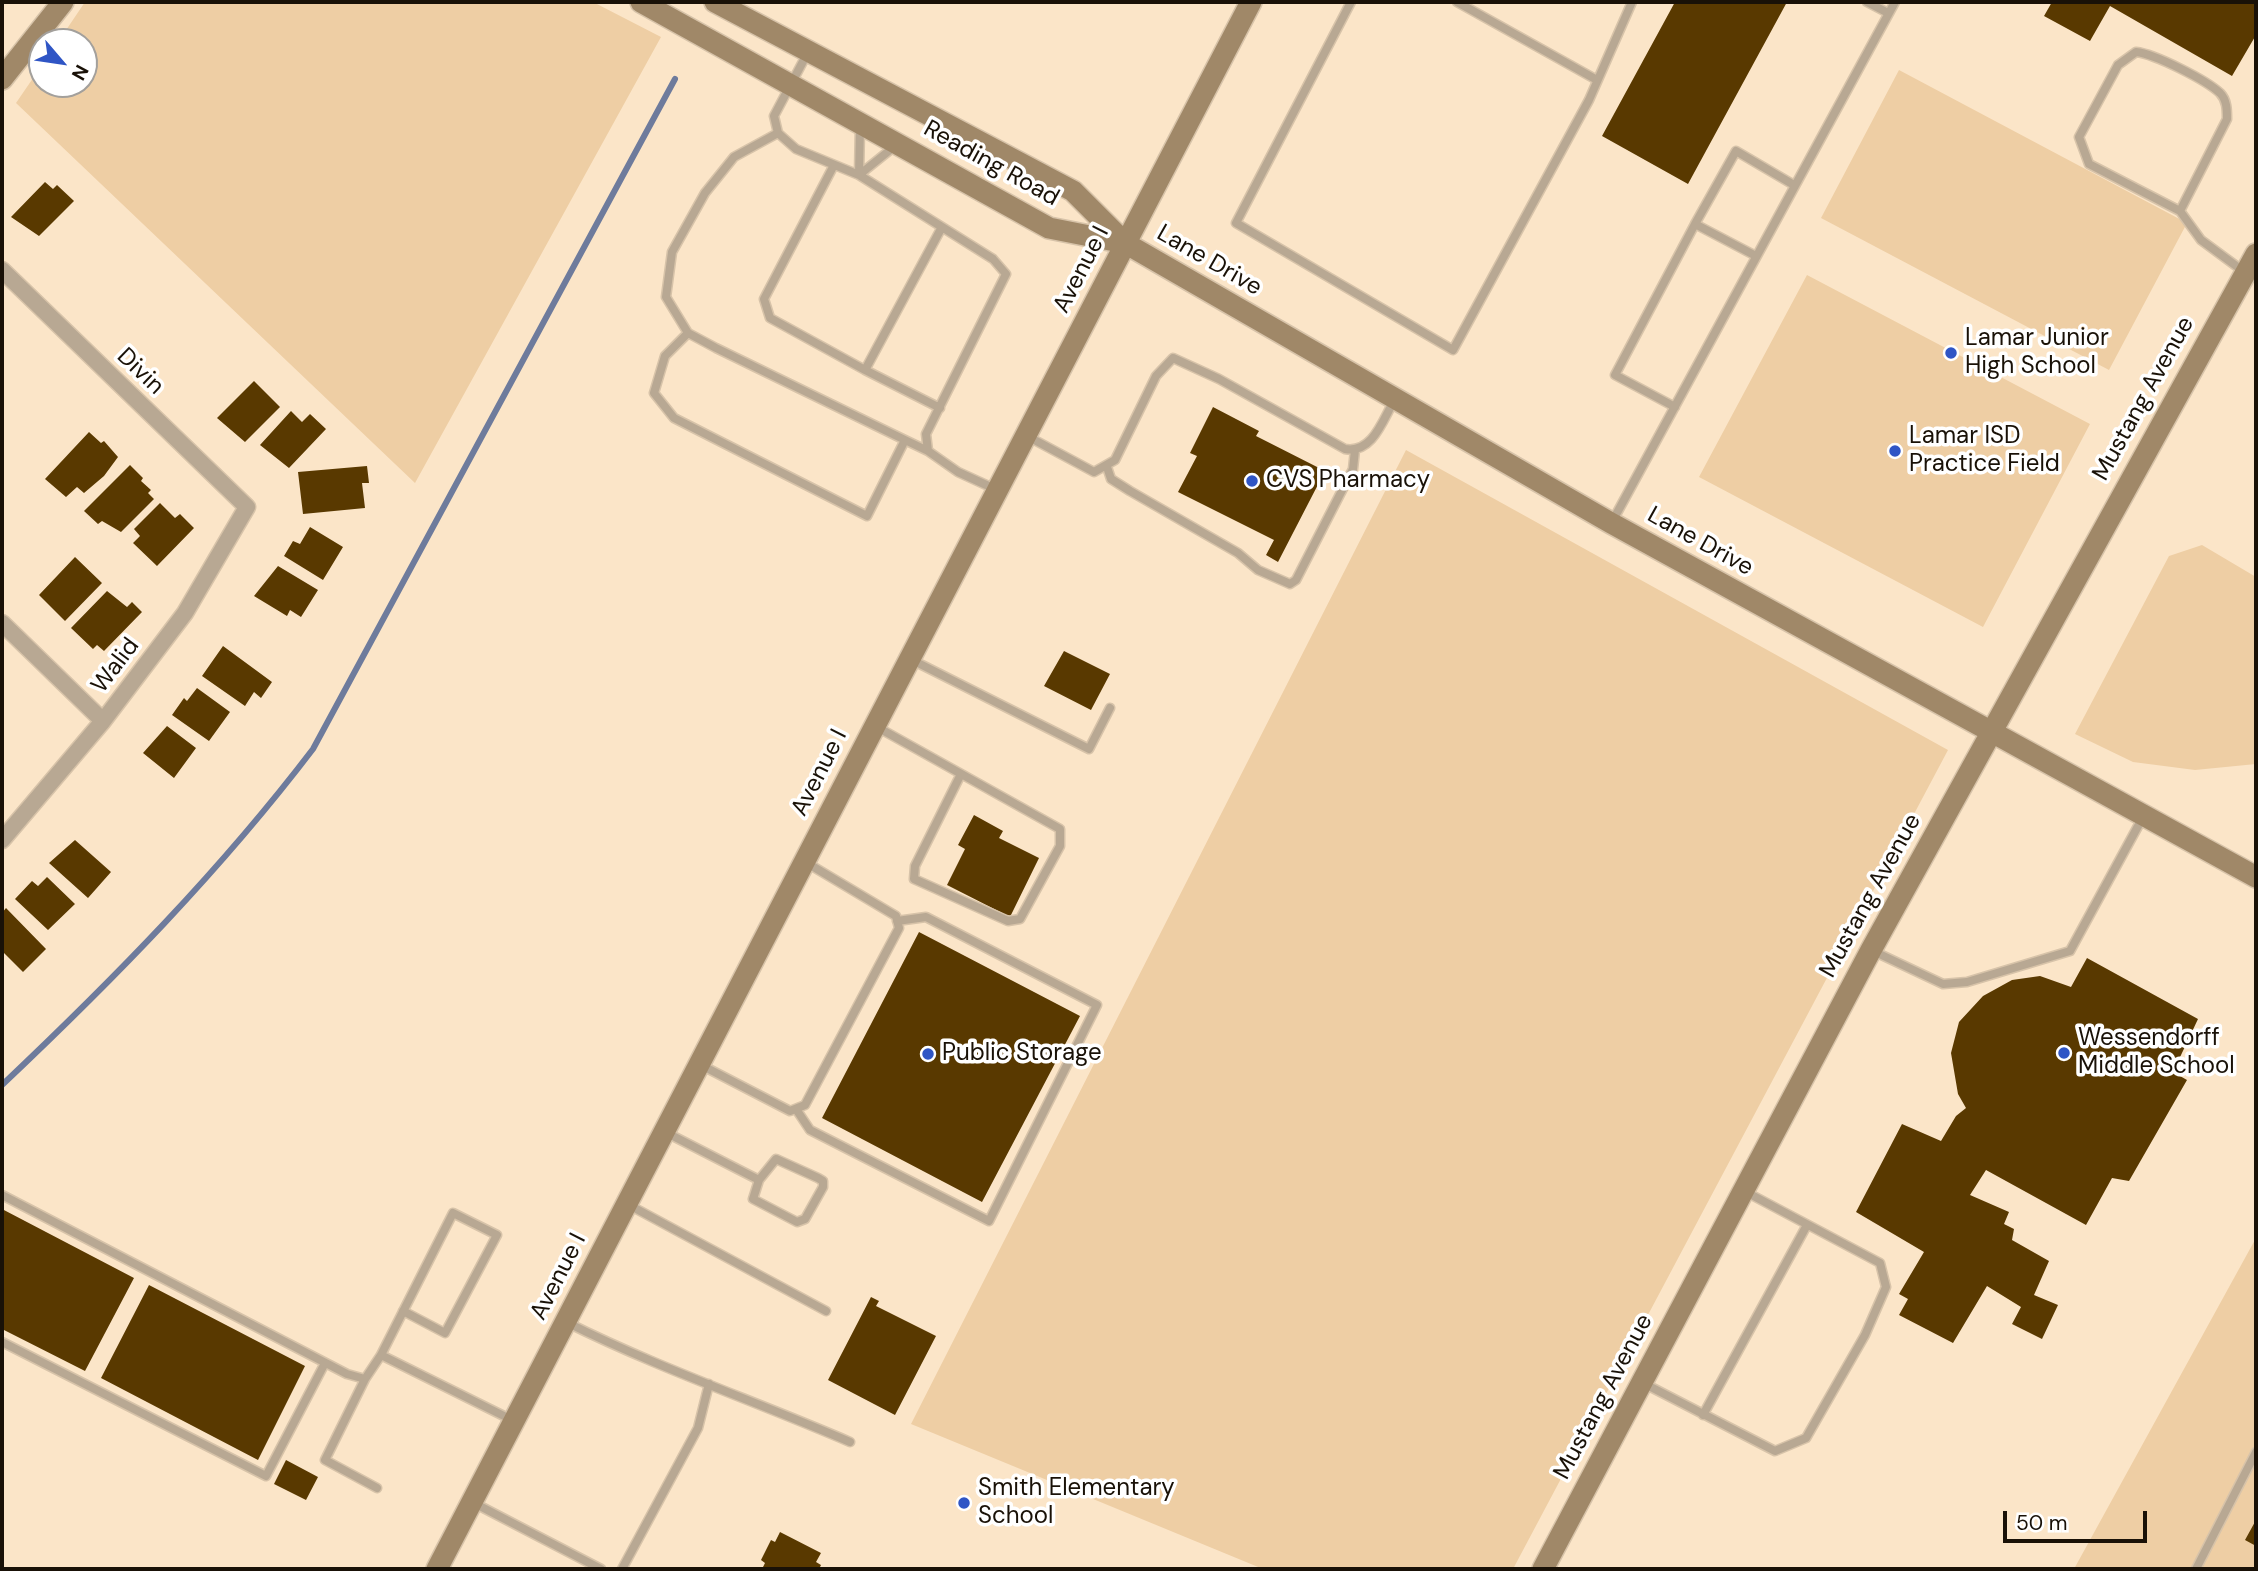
<!DOCTYPE html>
<html>
<head>
<meta charset="utf-8">
<style>
  body { margin:0 }
  #map { position:relative; width:2258px; height:1571px; overflow:hidden; background:#fbe5c8; font-family:"DM Sans",sans-serif }
  canvas { display:block }
  .frame { position:absolute; inset:0; border:4px solid #191107; pointer-events:none }
  .north { position:absolute; left:28px; top:28px; width:70px; height:70px; box-sizing:border-box; background:#fff; border:2px solid #a3a09c; border-radius:50%; rotate:119deg; font-size:19px; font-weight:700; line-height:28px; text-align:center; color:#191107 }
  .north::after { content:''; display:block; margin:auto; width:24px; height:32px; background:#2f55c5; clip-path:polygon(50% 0,100% 100%,50% 72%,0 100%) }
  .scale { position:absolute; left:2003px; top:1511px; width:144px; height:32px; box-sizing:border-box; border:4px solid #191107; border-top:0; padding-left:9px; font-size:21px; line-height:24px; white-space:nowrap; color:#191107; -webkit-text-stroke:5px #fff; paint-order:stroke }
</style>
</head>
<body>
<div id="map">
<canvas width="2258" height="1571"></canvas>
<div class="frame"></div>
<div class="north">N</div>
<div class="scale">50 m</div>
</div>
<script>
const c = document.querySelector('canvas').getContext('2d');
c.lineJoin = 'round';
function paint(path, color) { c.fillStyle = color; c.fill(path, 'evenodd'); }
function trace(path, color, width, dash) { c.strokeStyle = color; c.lineWidth = width; c.lineCap = dash ? 'butt' : 'round'; c.setLineDash(dash || []); c.stroke(path); }
function drawText(font, color, halo, rows, align = 'center') {
  c.font = font + ' "DM Sans",sans-serif'; c.lineWidth = 7; c.setLineDash([]); c.textBaseline = 'middle'; c.strokeStyle = halo; c.fillStyle = color; for (const [text, x, y, turn = 0] of rows) {
    c.save(); c.translate(x, y); c.rotate((+turn || 0) * Math.PI / 180); c.textAlign = isNaN(turn) ? turn : align; if (halo) c.strokeText(text, 0, 0); c.fillText(text, 0, 0); c.restore();
  }
}
paint(new Path2D(`
  M85 2H593L661 37 415 483 16 103 42 65V84H84V42H58Z
  M1899 70 2187 223 2109 370 1821 218Z
  M1807 275 2090 424 1983 627 1699 477Z
  M1406 450 1948 750 1513 1569H1263L911 1424Z
  M2202 545 2256 577V764L2195 770 2133 762 2075 734 2169 556Z
  M2256 1238V1569H2074Z`), '#eecea4');
trace(new Path2D(`
  M2 1085C113 980 220 871 313 749L675 79`), '#6e7b9c', 6);
paint(new Path2D(`
  M1675 2H1787L1688 184 1602 136Z
  M2052 2H2256V35L2232 76 2110 6 2090 41 2044 16Z
  M45 182 53 189 57 185 74 201 39 236 11 217Z
  M254 381 280 407 245 442 217 418Z
  M1213 407 1259 431 1256 436 1325 471 1278 562 1266 555 1274 540 1178 492 1197 456 1190 453Z
  M291 411 302 422 310 414 326 429 289 468 260 445Z
  M89 432 101 443 104 441 118 457 104 476 84 493 77 487 66 497 45 479Z
  M130 465 143 478 141 481 151 490 148 493 154 499 121 532 102 521 98 524 84 511Z
  M367 466 369 483H362L365 508 303 514 298 472Z
  M160 503 175 518 180 514 194 528 157 566 133 543 140 536 134 529Z
  M310 527 343 547 323 580 284 556 293 541 300 544Z
  M75 557 102 583 65 621 39 595Z
  M278 566 318 590 301 617 290 610 287 616 254 596Z
  M107 591 127 607 132 602 142 612 104 651 97 645 93 649 71 628Z
  M223 646 272 682 261 698 254 692 245 706 202 676Z
  M1064 651 1110 674 1091 710 1044 686Z
  M197 688 230 712 209 741 172 715 184 698 187 701Z
  M167 726 196 748 174 778 143 753Z
  M974 815 1003 831 999 838 1039 858 1010 917 947 885 965 849 958 845Z
  M75 840 111 872 88 898 49 863Z
  M47 877 75 904 48 930 15 899 32 881 38 886Z
  M6 908 46 949 23 972 2 951V913Z
  M919 932 1080 1016 982 1202 822 1118Z
  M2087 958 2198 1019 2173 1072 2187 1080 2129 1181 2112 1178 2086 1225 1986 1170 1970 1195 2009 1212 2004 1224 2014 1229 2012 1240 2049 1261 2034 1295 2058 1305 2042 1339 2012 1324 2021 1307 1987 1286 1953 1343 1899 1315 1908 1299 1899 1294 1924 1252 1856 1212 1902 1124 1941 1141 1956 1116 1966 1108 1958 1094 1951 1053 1959 1022 1983 996 2012 980 2040 976 2071 987Z
  M2 1209 134 1278 85 1371 2 1329Z
  M149 1285 305 1366 258 1460 101 1378Z
  M871 1297 879 1301 876 1306 936 1336 895 1415 828 1380Z
  M286 1460 318 1477 306 1500 274 1484Z
  M2256 1520V1546L2245 1540Z
  M780 1532 821 1553 816 1562 821 1565 819 1569H762L765 1563 761 1560 771 1540 775 1542Z`), '#593900');
const lane = new Path2D(`
  M1351 2 1236 223 1453 350 1589 100 1632 2
  M1457 2 1597 80
  M1867 2 1888 13
  M807 54 774 116 778 133 796 149 859 175 993 259 1006 274 926 434 928 451 958 472 995 489
  M834 165 764 299 770 318 865 370
  M859 175 860 126
  M859 175 895 146
  M2180 211 2227 119C2227 110 2227 100 2220 93 2206 80 2155 54 2136 52L2118 65 2079 137 2089 164 2180 211 2201 240 2243 271
  M1695 224 1736 151 1794 185
  M688 333 666 297 672 252 705 193 734 157 778 133
  M1675 407 1615 375 1695 224 1756 256
  M940 408 865 370 942 227
  M1027 436 1094 472 1115 460 1156 376 1173 358 1219 379 1345 449C1373 454 1383 419 1395 399
  M905 440 867 516 674 418 654 393 665 356 688 333 716 348 905 440 928 451
  M1107 467 1111 479 1130 491 1238 553 1258 570 1290 584 1296 580 1353 469 1355 450
  M1612 522 1895 2
  M912 660 1089 749 1110 708
  M877 727 1060 829V846L1020 919 1008 921 914 879 915 866 961 774
  M1873 951 1943 984 1967 982 2070 951 2143 817
  M699 1064 790 1111 805 1105 899 928 896 916 807 863
  M796 1109 810 1130 989 1221 1097 1005 926 917 897 921
  M667 1133 759 1180 776 1159 818 1178 823 1181V1187L805 1219 797 1222 753 1199 759 1180
  M2 1195 347 1374 365 1379 381 1355 512 1420
  M629 1205 826 1311
  M566 1322C658 1368 755 1401 850 1442
  M2 1342 266 1476 325 1363
  M381 1355 453 1213 497 1235 445 1333 403 1311
  M365 1379 325 1460 377 1488
  M1643 1383 1775 1451 1806 1438 1865 1335 1886 1287 1880 1263 1746 1192
  M1703 1415 1807 1225
  M472 1502 601 1569
  M622 1569 698 1428 709 1384
  M2196 1569 2256 1452`);
const street = new Path2D(`
  M2 270 247 507 185 613 103 721 2 840
  M2 623 103 721`);
const secondary = new Path2D(`
  M641 2 1049 228 1125 243
  M715 2 1073 191 1125 243 1611 523 2256 877
  M2 79 63 2
  M437 1569 1251 2
  M1543 1569 1871 950 2256 254`);
trace(lane, '#d7c3a9', 11);
trace(street, '#d7c3a9', 19);
trace(secondary, '#d7c3a9', 24);
trace(lane, '#b8a893', 8);
trace(street, '#b8a893', 16);
trace(secondary, '#a08868', 21);
for (const [x, y, r, color] of [
  [1951,353,7,"#2f55c5"],
  [1895,451,7,"#2f55c5"],
  [1252,481,7,"#2f55c5"],
  [2064,1053,7,"#2f55c5"],
  [928,1054,7,"#2f55c5"],
  [964,1503,7,"#2f55c5"]
]) { const dot = new Path2D(); dot.arc(x, y, r, 0, 2 * Math.PI); c.fillStyle = color; c.fill(dot); trace(dot, '#fff', 2.5); }
drawText('24px', '#191107', '#fff', [
  ["Reading Road",991,164,29],
  ["Lane Drive",1209,261,30],
  ["Avenue I",1082,270,-63],
  ["Divin",140,372,44],
  ["Mustang Avenue",2144,399,-61],
  ["Lane Drive",1700,542,29],
  ["Walid",116,666,-53],
  ["Avenue I",820,773,-63],
  ["Mustang Avenue",1871,896,-61],
  ["Avenue I",559,1277,-63],
  ["Mustang Avenue",1604,1397,-62]
]);
drawText('24px', '#191107', '#fff', [
  ["Lamar Junior",1965,339],
  ["High School",1965,367],
  ["Lamar ISD",1909,437],
  ["Practice Field",1909,465],
  ["CVS Pharmacy",1266,481],
  ["Wessendorff",2078,1039],
  ["Middle School",2078,1067],
  ["Public Storage",942,1054],
  ["Smith Elementary",978,1489],
  ["School",978,1517]
], 'left');
</script>
</body>
</html>
